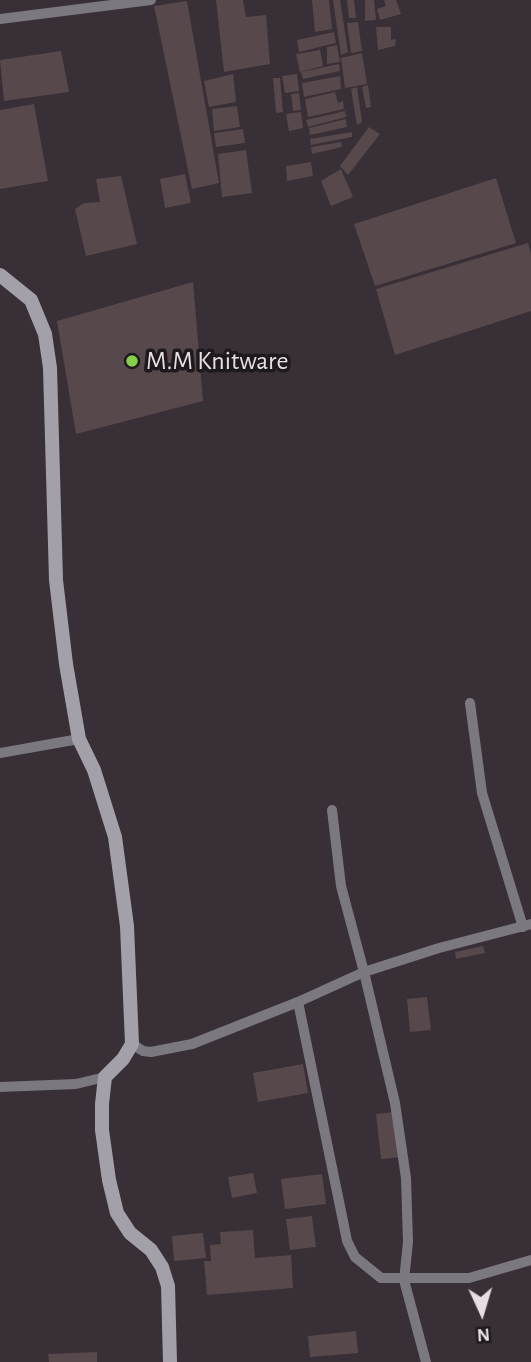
<!DOCTYPE html>
<html>
<head>
<meta charset="utf-8">
<style>
  body { margin:0 }
  #map { position:relative; width:531px; height:1362px; overflow:hidden; background:#392f37; font-family:"Alegreya Sans",sans-serif }
  canvas { display:block }
  .north { position:absolute; left:447px; top:1278px; width:70px; height:70px; -webkit-text-stroke:5px #1e191d; paint-order:stroke; rotate:176deg; font-size:19px; font-weight:700; line-height:28px; text-align:center; color:#e5dee4 }
  .north::after { content:''; display:block; margin:auto; width:24px; height:32px; background:#e5dee4; clip-path:polygon(50% 0,100% 100%,50% 72%,0 100%) }
</style>
</head>
<body>
<div id="map">
<canvas width="531" height="1362"></canvas>
<div class="north">N</div>
</div>
<script>
const c = document.querySelector('canvas').getContext('2d');
c.lineJoin = 'round';
function paint(path, color) { c.fillStyle = color; c.fill(path, 'evenodd'); }
function trace(path, color, width, dash) { c.strokeStyle = color; c.lineWidth = width; c.lineCap = dash ? 'butt' : 'round'; c.setLineDash(dash || []); c.stroke(path); }
function drawText(font, color, halo, rows, align = 'center') {
  c.font = font + ' "Alegreya Sans",sans-serif'; c.lineWidth = 7; c.setLineDash([]); c.textBaseline = 'middle'; c.strokeStyle = halo; c.fillStyle = color; for (const [text, x, y, turn = 0] of rows) {
    c.save(); c.translate(x, y); c.rotate((+turn || 0) * Math.PI / 180); c.textAlign = isNaN(turn) ? turn : align; if (halo) c.strokeText(text, 0, 0); c.fillText(text, 0, 0); c.restore();
  }
}
paint(new Path2D(`
  M216 0H243L246 17 266 15 270 64 224 72Z
  M312 0H329L332 29 315 32Z
  M333 0H340L348 52 341 55Z
  M347 0H354L356 18H349Z
  M365 0H374L376 20 365 21Z
  M384 0H396L401 14 380 20 377 9 386 6Z
  M187 1 219 183 192 189 154 6Z
  M358 22 362 51 351 53 347 23Z
  M376 27H391V40L396 39 395 46 378 50Z
  M334 32 336 43 299 52 297 40Z
  M337 45 340 62 327 64V47Z
  M320 50 323 66 300 72 296 54Z
  M61 51 69 92 4 101 0 60Z
  M362 53 367 84 345 88 341 58Z
  M339 64 340 71 303 79 301 72Z
  M233 74 236 102 209 107 204 81Z
  M297 74 299 91 285 93 282 76Z
  M340 76 341 89 304 97 302 83Z
  M273 78H280L283 112 276 113Z
  M368 85 371 107 366 108 362 87Z
  M357 87 362 122 357 125 351 89Z
  M335 92 338 103 343 101 344 109 308 117 305 99Z
  M299 93 301 110 293 111 291 94Z
  M34 104 48 181 0 189V110Z
  M237 106 240 127 214 131 212 109Z
  M345 111 346 117 308 127 306 120Z
  M301 112 303 128 289 131 286 114Z
  M346 119 347 127 310 135 309 128Z
  M369 127 380 134 348 175 340 166Z
  M243 129 245 143 216 147 214 133Z
  M352 132V137L311 145 310 139Z
  M341 142 342 147 312 154 311 147Z
  M246 150 252 193 222 197 218 154Z
  M311 162 313 176 287 181 286 166Z
  M341 169 353 197 331 206 321 181Z
  M185 174 191 203 165 208 160 179Z
  M121 176 137 244 86 256 75 209 84 203 100 202 96 179Z
  M496 178 516 243 375 286 354 224Z
  M528 243 531 254V311L395 355 376 289Z
  M193 282 203 401 76 434 57 321Z
  M483 946 485 953 456 959 455 952Z
  M427 997 431 1030 410 1032 407 999Z
  M303 1064 308 1093 258 1102 253 1073Z
  M395 1112 400 1157 381 1159 376 1114Z
  M253 1173 257 1193 232 1198 228 1177Z
  M322 1174 326 1204 285 1209 281 1179Z
  M312 1216 316 1247 290 1250 286 1219Z
  M253 1230 255 1258 291 1255 293 1288 207 1295 204 1261H211L210 1245 221 1244 220 1232Z
  M203 1233 206 1258 174 1261 172 1236Z
  M356 1331 358 1353 310 1357 308 1336Z
  M97 1352V1362H49L48 1354Z`), '#57484b');
trace(new Path2D(`
  M0 19 151 0
  M470 703 482 793 523 927
  M0 753 79 739
  M332 810 341 886 364 972 395 1103 406 1178 408 1242 404 1280 426 1362
  M298 1002 343 1221 347 1241 355 1257 381 1278H469L531 1260
  M132 1044 143 1051 151 1052 192 1044 298 1002 364 972 439 948 531 924
  M0 1087 76 1084 105 1077`), '#7b797f', 10);
trace(new Path2D(`
  M0 275 31 300 45 334 50 368 56 580 66 664 79 739 94 770 115 837 127 926 132 1044 123 1059 105 1077 102 1104V1130L109 1180 117 1213 130 1233 151 1250 162 1267 168 1286 170 1362`), '#a3a0aa', 14);
for (const [x, y, r, color] of [
  [132,361,7,"#85cf4c"]
]) { const dot = new Path2D(); dot.arc(x, y, r, 0, 2 * Math.PI); c.fillStyle = color; c.fill(dot); trace(dot, '#1e191d', 2.5); }
drawText('26px', '#e5dee4', '#1e191d', [
  ["M.M Knitware",146,361]
], 'left');
</script>
</body>
</html>
